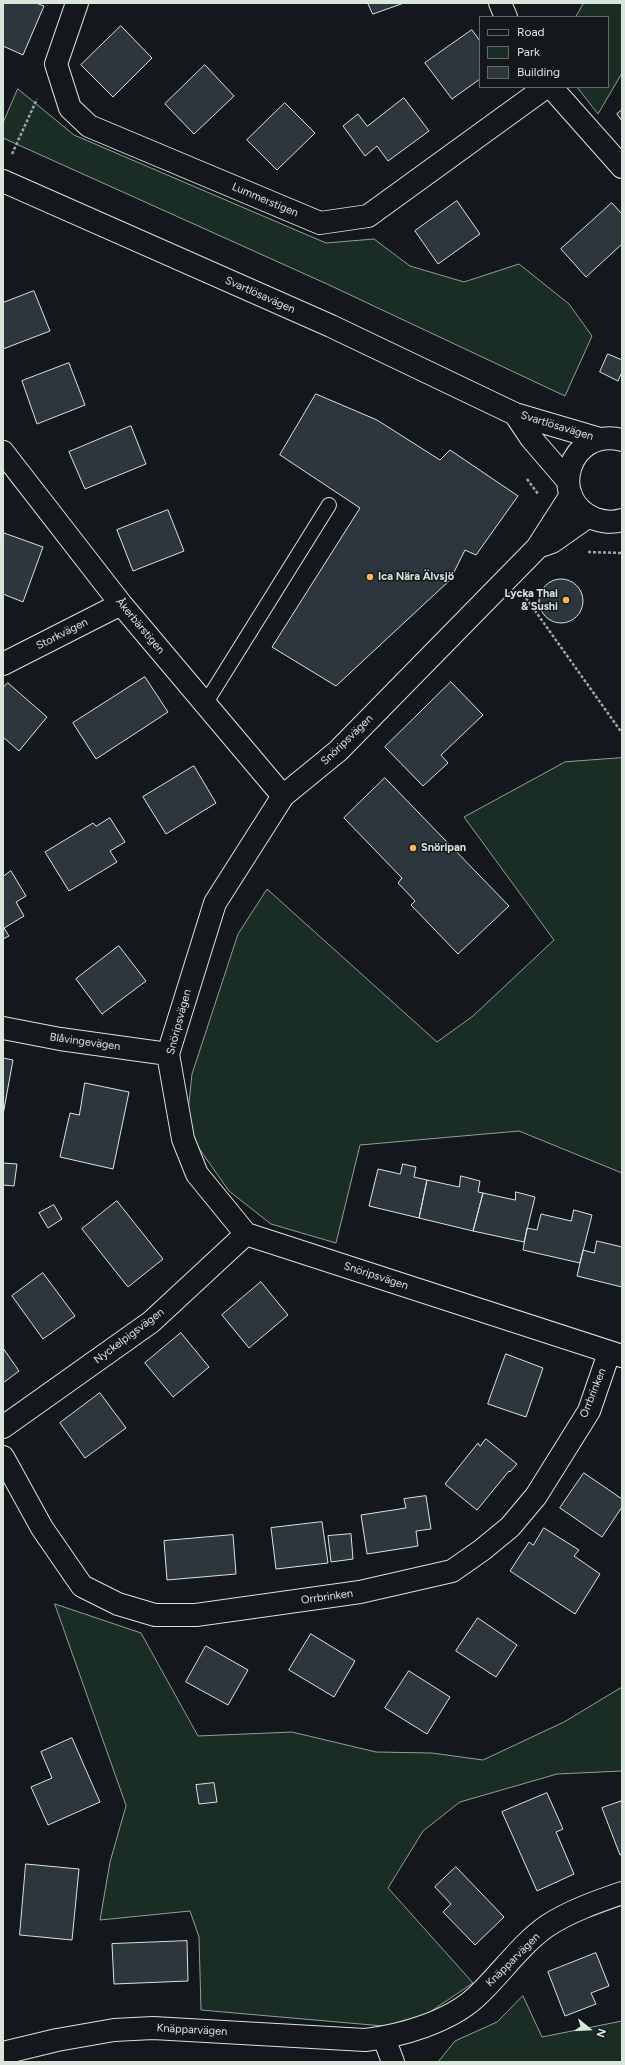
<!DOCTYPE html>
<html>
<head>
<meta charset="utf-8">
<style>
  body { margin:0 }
  #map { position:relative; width:625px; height:2065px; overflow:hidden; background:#14181c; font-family:Figtree,sans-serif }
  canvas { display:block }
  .frame { position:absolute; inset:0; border:4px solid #d8e6dc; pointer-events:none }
  .legend { position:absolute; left:479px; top:16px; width:130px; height:72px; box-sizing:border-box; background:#14181c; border:1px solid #626a69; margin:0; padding:5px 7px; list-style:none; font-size:12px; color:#d8e6dc }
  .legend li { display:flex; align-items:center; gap:8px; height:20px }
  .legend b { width:20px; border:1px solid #626a69 }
  .north { position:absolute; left:569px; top:2009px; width:40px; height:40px; -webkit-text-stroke:3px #14181c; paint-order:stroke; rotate:108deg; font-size:11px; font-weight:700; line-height:16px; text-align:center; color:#d8e6dc }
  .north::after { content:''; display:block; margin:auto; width:14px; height:18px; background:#d8e6dc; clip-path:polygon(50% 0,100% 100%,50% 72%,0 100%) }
</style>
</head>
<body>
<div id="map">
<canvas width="625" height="2065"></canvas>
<div class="frame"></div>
<ul class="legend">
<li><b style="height:5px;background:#14181c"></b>Road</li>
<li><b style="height:11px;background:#1a2d24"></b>Park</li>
<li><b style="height:11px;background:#2c363c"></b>Building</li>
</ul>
<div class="north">N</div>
</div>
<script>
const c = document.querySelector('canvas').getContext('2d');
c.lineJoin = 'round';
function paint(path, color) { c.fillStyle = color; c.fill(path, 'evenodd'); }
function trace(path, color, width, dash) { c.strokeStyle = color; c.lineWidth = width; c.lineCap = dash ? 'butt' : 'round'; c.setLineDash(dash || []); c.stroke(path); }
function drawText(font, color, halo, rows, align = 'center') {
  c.font = font + ' Figtree,sans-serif'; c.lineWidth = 3; c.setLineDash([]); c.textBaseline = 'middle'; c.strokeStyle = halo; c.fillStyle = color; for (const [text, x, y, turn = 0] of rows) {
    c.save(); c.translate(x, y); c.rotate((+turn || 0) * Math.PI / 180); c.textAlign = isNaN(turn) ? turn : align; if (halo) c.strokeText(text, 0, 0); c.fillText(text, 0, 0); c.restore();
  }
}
const green = new Path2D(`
  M584 3H622V73L598 114 577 87H608V17H576Z
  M18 89 74 135 326 243 374 239 410 266 464 282 519 264 569 304 592 336 565 396 327 284 3 138V123Z
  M622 758V1173L519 1131 360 1145 336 1243 271 1224 229 1191 186 1130 192 1074 238 934 267 889 437 1042 473 1016 554 940 464 817 565 762Z
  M55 1604 141 1633 198 1736 292 1732 376 1752 432 1753 483 1760 564 1722 622 1687V1771L557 1774 460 1802 423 1831 388 1888 473 1983 406 2028 201 2010 199 1937 190 1911 100 1920 110 1862 126 1806Z
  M523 1996 542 2037 622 2021V2062H438L455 2041 497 2022Z`);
paint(green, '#1a2d24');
trace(green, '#939e99', 1);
const building = new Path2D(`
  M3 3H36L44 6 23 55 3 46Z
  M368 3H404L373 14Z
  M121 26 152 58 113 97 81 65Z
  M472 30 480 41V79L452 99 425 63Z
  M205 65 234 96 194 134 165 104Z
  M404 98 429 131 388 161 377 146 365 156 343 126 358 114 367 126Z
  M285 103 315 133 277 170 247 140Z
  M622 110V121L617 114Z
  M457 201 480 234 438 264 415 231Z
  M612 203 622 214V244L586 277 561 249Z
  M34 291 50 331 3 349V303Z
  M608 354 622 360V372L618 381 600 372Z
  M69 363 85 405 37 424 22 381Z
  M316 394 377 420 440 460 450 450 518 496 476 555 465 550 450 580 336 686 272 647 360 508 280 455Z
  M131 426 146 464 85 489 69 452Z
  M168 510 184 551 133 571 117 530Z
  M4 533 43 547 23 602 3 594Z
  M539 601a22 22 0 1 1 44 0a22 22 0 1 1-44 0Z
  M145 677 168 712 96 759 73 723Z
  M451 682 483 715 441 755 448 763 423 786 385 747Z
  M8 683 47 717 19 751 3 737V688Z
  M194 766 216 803 166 834 143 797Z
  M385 778 509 906 458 954 411 905 415 901 398 883 402 878 344 818Z
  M110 818 125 842 110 851 117 862 69 891 45 852 93 823 96 826Z
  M11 871 26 896 16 902 24 916 4 928 9 936 3 939V877Z
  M119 946 146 981 102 1014 76 979Z
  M3 1058 13 1060 3 1115Z
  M85 1083 129 1092 113 1169 60 1157 70 1113 79 1115Z
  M3 1163 17 1164 14 1186 3 1185Z
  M403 1164 416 1167 414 1177 427 1180 419 1218 369 1206 378 1169 400 1174Z
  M461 1176 480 1181 478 1192 483 1193 473 1231 419 1218 427 1180 459 1187Z
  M516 1192 535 1197 524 1242 473 1231 483 1193 515 1200Z
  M117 1201 163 1259 128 1287 82 1229Z
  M54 1205 62 1219 48 1228 39 1213Z
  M574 1210 592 1215 580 1263 523 1250 527 1228 537 1230 541 1214 571 1221Z
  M597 1241 622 1247V1287L577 1276 583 1250 594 1253Z
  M43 1273 75 1316 43 1339 12 1296Z
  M261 1282 288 1315 249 1348 222 1315Z
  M181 1333 209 1367 173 1397 145 1363Z
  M3 1348 19 1371 3 1383Z
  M506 1354 543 1368 526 1417 488 1404Z
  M100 1393 126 1428 85 1458 60 1423Z
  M486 1439 517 1464 510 1472 509 1471 477 1510 445 1484 478 1443 480 1446Z
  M584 1473 622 1499V1507L602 1537 560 1508Z
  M426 1496 431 1529 416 1531 418 1546 367 1554 361 1515 406 1508 404 1499Z
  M322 1522 328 1563 276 1569 271 1528Z
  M544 1528 579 1550 574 1556 600 1574 575 1614 510 1571 529 1542 533 1545Z
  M351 1534 353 1559 331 1562 328 1536Z
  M233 1535 236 1574 167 1580 164 1541Z
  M478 1618 517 1645 496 1677 456 1651Z
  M311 1634 355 1661 334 1697 289 1670Z
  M206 1646 248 1670 228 1705 186 1682Z
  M409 1671 450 1697 427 1734 385 1708Z
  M72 1738 100 1802 48 1825 31 1787 52 1778 41 1752Z
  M214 1783 217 1802 199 1804 196 1785Z
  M547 1793 563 1829 556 1832 574 1874 537 1891 502 1812Z
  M622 1801V1854L620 1855 602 1808Z
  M26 1864 79 1869 72 1940 20 1935Z
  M456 1867 504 1917 475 1945 443 1912 451 1904 435 1887Z
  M187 1941 188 1981 114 1984 112 1944Z
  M596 1953 609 1986 591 1993 596 2004 565 2016 548 1972Z`);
paint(building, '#2c363c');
trace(building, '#d8e6dc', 1);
const lane = new Path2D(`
  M205 704 329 505`);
const street = new Path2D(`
  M77 3 56 64 70 108 89 126 320 223 368 216 546 87
  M500 3 506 17
  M551 87 622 167
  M3 452 121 604 283 796
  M571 495 537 548 338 751 283 796 215 903 168 1054 183 1139 197 1174 246 1234 622 1356
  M538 547 552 542 589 516
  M3 664 121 604
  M3 1028 60 1039 168 1054
  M3 1427 151 1322 246 1234
  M3 1457 42 1528 82 1586 118 1604 155 1615H196L360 1592 452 1571 482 1550 510 1527 536 1496 589 1411 609 1353
  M384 2038 393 2062
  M3 2053 57 2040 114 2030 153 2028 365 2040C401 2036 449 2022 476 1997 500 1975 520 1945 547 1926 570 1911 596 1902 622 1893`);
const secondary = new Path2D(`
  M3 181 331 326 515 414 600 439
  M515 414 531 438 568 481
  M622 440C570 426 546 499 595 519 604 522 613 523 622 520`);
trace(lane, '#d8e6dc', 16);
trace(street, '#d8e6dc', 24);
trace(secondary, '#d8e6dc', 24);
trace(new Path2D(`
  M12 154 37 99
  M527 479 538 494
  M588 552 622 553
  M526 598 622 733`), '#9da8a2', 2.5, [3, 2]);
trace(lane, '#14181c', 14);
trace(street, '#14181c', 22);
trace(secondary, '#14181c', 22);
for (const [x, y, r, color] of [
  [370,577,4,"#ffb74d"],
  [566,600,4,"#ffb74d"],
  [413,848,4,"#ffb74d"]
]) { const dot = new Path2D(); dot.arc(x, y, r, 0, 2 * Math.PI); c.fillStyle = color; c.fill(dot); trace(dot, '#14181c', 1.5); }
drawText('11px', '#d8e6dc', '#14181c', [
  ["Lummerstigen",265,200,23],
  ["Svartlösavägen",260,295,24],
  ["Svartlösavägen",557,426,17],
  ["Åkerbärstigen",140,626,50],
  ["Storkvägen",62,634,-27],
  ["Snöripsvägen",347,740,-44],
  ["Snöripsvägen",179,1022,-75],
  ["Blåvingevägen",85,1042,8],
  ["Snöripsvägen",376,1276,18],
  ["Nyckelpigsvägen",129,1336,-37],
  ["Orrbrinken",593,1393,-68],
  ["Orrbrinken",327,1597,-8],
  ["Knäpparvägen",513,1960,-45],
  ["Knäpparvägen",192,2030,3]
]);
drawText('bold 11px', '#d8e6dc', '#14181c', [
  ["Ica Nära Älvsjö",378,577],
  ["Lycka Thai",558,594,"right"],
  ["& Sushi",558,607,"right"],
  ["Snöripan",421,848]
], 'left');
</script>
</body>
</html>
